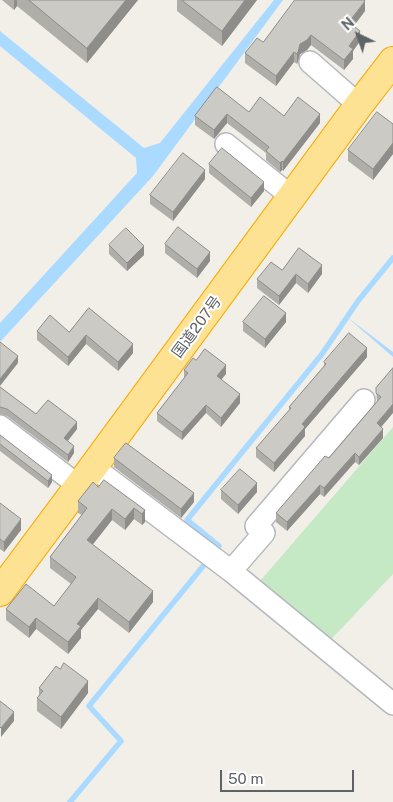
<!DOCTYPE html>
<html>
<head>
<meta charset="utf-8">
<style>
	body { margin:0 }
	#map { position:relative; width:393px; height:802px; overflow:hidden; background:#f1efe8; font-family:"Public Sans",sans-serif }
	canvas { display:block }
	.north { position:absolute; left:333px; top:10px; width:50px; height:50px; -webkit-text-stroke:4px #fff; paint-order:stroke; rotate:318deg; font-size:14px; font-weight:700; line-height:20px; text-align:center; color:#5f6368 }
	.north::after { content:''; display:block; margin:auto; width:18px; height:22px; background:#5f6368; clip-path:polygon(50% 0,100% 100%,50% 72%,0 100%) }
	.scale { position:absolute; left:220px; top:770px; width:134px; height:22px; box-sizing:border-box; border:2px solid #5f6368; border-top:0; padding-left:6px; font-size:15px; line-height:18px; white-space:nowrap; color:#5f6368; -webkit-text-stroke:4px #fff; paint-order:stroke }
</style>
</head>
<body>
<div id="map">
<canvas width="393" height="802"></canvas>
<div class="north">N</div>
<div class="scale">50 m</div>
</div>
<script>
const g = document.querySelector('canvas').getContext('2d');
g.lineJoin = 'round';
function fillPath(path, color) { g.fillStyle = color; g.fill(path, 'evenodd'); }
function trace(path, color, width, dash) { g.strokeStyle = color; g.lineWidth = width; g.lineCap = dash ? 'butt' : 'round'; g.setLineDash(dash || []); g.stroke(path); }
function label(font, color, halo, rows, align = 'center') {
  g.font = font + ' "Public Sans","Noto Sans JP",sans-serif'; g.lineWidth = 4; g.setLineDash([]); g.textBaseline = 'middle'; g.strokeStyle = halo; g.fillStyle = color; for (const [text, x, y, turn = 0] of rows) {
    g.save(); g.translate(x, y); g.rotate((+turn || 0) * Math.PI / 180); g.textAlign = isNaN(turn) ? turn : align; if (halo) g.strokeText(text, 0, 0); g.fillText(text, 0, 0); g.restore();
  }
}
fillPath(new Path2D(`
	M393 427V574L320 651 248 595Z`), '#c5e8c5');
fillPath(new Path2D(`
	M274 0H283L153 176 0 342V323L137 173 136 158 0 46V31L144 148 160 143Z
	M347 317 393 352V357Z`), '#aadaff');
trace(new Path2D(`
	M219 546 187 520 322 354 358 301 393 258
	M70 802 121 741 89 706 204 565`), '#aadaff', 5.5);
const minor = new Path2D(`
	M310 62 359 105
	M226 144 292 197
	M0 426 79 486
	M93 467 231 571 393 704
	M231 571 264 533 256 526 364 400`);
const highway = new Path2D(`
	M0 592 93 467 359 105 393 61`);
trace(minor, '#b5b8bc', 24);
trace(highway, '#f9ab00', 30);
trace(minor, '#fff', 21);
trace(highway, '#fde293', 28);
fillPath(new Path2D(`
	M2 0H138L87 63 17 6 14 10Z
	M177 0H257L222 46 177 11Z
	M365 11 354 26 360 41 353 51V59L344 70 311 45 307 50 300 54 298 62 297 64 294 62 276 86 245 63V53L263 42Z
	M249 112 284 116 320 123 283 171 282 170 280 172 266 160V153L227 123 214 139 195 125V116Z
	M393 124V154L373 180 348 161V150Z
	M209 164 264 191 251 207 209 173Z
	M205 179 173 221 150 204V195Z
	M165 244 210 261 197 278 165 253Z
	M109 245 144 255 127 271 109 254Z
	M282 270 322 274 308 293 296 283 279 305 257 288V279Z
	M89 308 133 353 118 371 86 344 68 366 37 340V331L69 332Z
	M243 322H286L265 348 243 331Z
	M367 357 305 429V436L274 472 256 457V448L289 411V407L324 366V362Z
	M196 360 226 374 221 379 240 403 221 427 206 413 182 440 157 421V413L184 378V370Z
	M393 368 381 427 383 438 359 465 355 462 324 497 320 494 287 531 276 522V513L329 458 377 402 376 388Z
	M0 387 36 414 77 429 68 441 74 453 68 462 7 416 0 414Z
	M0 435 52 482 48 488 0 451Z
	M114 458 194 502 181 518 114 467Z
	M98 487 145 510V522L142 525 134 519 125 530 112 520 92 545 153 602 129 633 98 609 81 630V638L68 654 36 629 29 638 6 620V609L54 606 71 584 50 568V557L82 515 78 513V501Z
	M221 490 257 492 238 514 221 499Z
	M0 503 21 530 4 552 0 549Z
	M60 669 88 693 61 729 37 711V698L39 696V688Z`), '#afaea9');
fillPath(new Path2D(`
	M14 0H17V6L14 10Z
	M126 0H138L87 63V48Z
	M245 0H257L222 46V31Z
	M365 1V11L349 32V22Z
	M360 31V41L353 51V59L344 70V60L349 46Z
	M311 35V45L307 50 300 54 297 64V54L300 44Z
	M294 52V62L276 86V76Z
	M227 114V123L214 139V130Z
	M320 114V123L283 171V162Z
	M393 143V154L373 180V169Z
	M282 161V170L280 172V163Z
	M205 170V179L173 221V212Z
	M264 182V191L251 207V198Z
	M144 246V255L127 271V263Z
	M210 252V261L197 278V269Z
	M322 265V274L308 293V284Z
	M296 274V283L279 305V296Z
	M286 313V322L265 348V339Z
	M86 335V344L68 366V357Z
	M133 344V353L118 371V362Z
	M367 348V357L305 429V436L274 472V463L302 424Z
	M18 356V363L0 386V379Z
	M226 365V374L217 385V376Z
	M240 394V403L221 427V418Z
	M393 404V413L377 432V423Z
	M206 405V413L182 440V432Z
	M77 422V429L64 445V438Z
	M383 429V438L359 465V457Z
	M74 446V453L68 462V455Z
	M355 453V462L324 497V488Z
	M52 475V482L48 488V481Z
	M257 483V492L238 514V505Z
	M320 485V494L287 531V522Z
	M194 493V502L181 518V509Z
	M134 508V519L125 530V519Z
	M112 509V520L87 552V540Z
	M145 510V522L142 525V514Z
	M21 519V530L4 552V542Z
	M153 591V602L129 633V622Z
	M98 598V609L81 630V638L68 654V642L77 624Z
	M36 618V629L29 638V627Z
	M88 681V693L61 729V717Z
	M14 712V721L1 737V728Z`), '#8f8d8a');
const building = new Path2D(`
	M29 0H126L87 48Z
	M182 0H245L222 31Z
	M295 0H364L365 1 349 22 360 31 349 46 353 49 344 60 311 35 307 40 300 44 298 52 297 54 294 52 276 76 245 53 257 38 263 42Z
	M217 87 249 112 260 97 284 116 298 97 320 114 283 162 282 161 280 163 266 151 269 147 227 114 214 130 195 116Z
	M377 112 393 124V143L373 169 348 150Z
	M222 148 264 182 251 198 209 164Z
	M183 153 205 170 173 212 150 195Z
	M178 227 210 252 197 269 165 244Z
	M126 228 144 246 127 263 109 245Z
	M299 248 322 265 308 284 296 274 279 296 257 279 271 262 282 270Z
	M264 296 286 313 265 339 243 322Z
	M89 308 133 344 118 362 86 335 68 357 37 331 50 315 69 332Z
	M349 333 367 348 302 424 305 427 274 463 256 448 291 408 289 407 326 364 324 362Z
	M0 342 18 356 0 379Z
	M205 349 226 365 217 376 240 394 221 418 206 405 182 432 157 413 188 373 184 370 193 358 196 360Z
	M393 368V404L377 423 383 429 359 457 355 453 324 488 320 485 287 522 276 513 325 456 329 458 381 397 376 393V388Z
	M0 387 36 414 48 400 77 422 64 438 74 446 68 455 7 409 0 407Z
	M0 435 52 475 48 481 0 444Z
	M126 443 194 493 181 509 114 458Z
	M240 469 257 483 238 505 221 490Z
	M104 480 145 510 142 514 134 508 125 519 112 509 87 540 153 591 129 622 98 598 77 624 81 626 68 642 36 618 29 627 6 609 26 584 54 606 74 580 76 577 50 557 87 508 78 501 93 482 98 487Z
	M0 503 21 519 4 542 0 539Z
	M64 663 88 681 61 717 37 698 43 691 39 688 56 666 60 669Z
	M0 701 14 712 1 728 0 727Z`);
fillPath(building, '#cccac5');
trace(building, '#8f8d8a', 1);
label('15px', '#5f6368', '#fff', [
	["国道207号",197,327,-54]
]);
</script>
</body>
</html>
